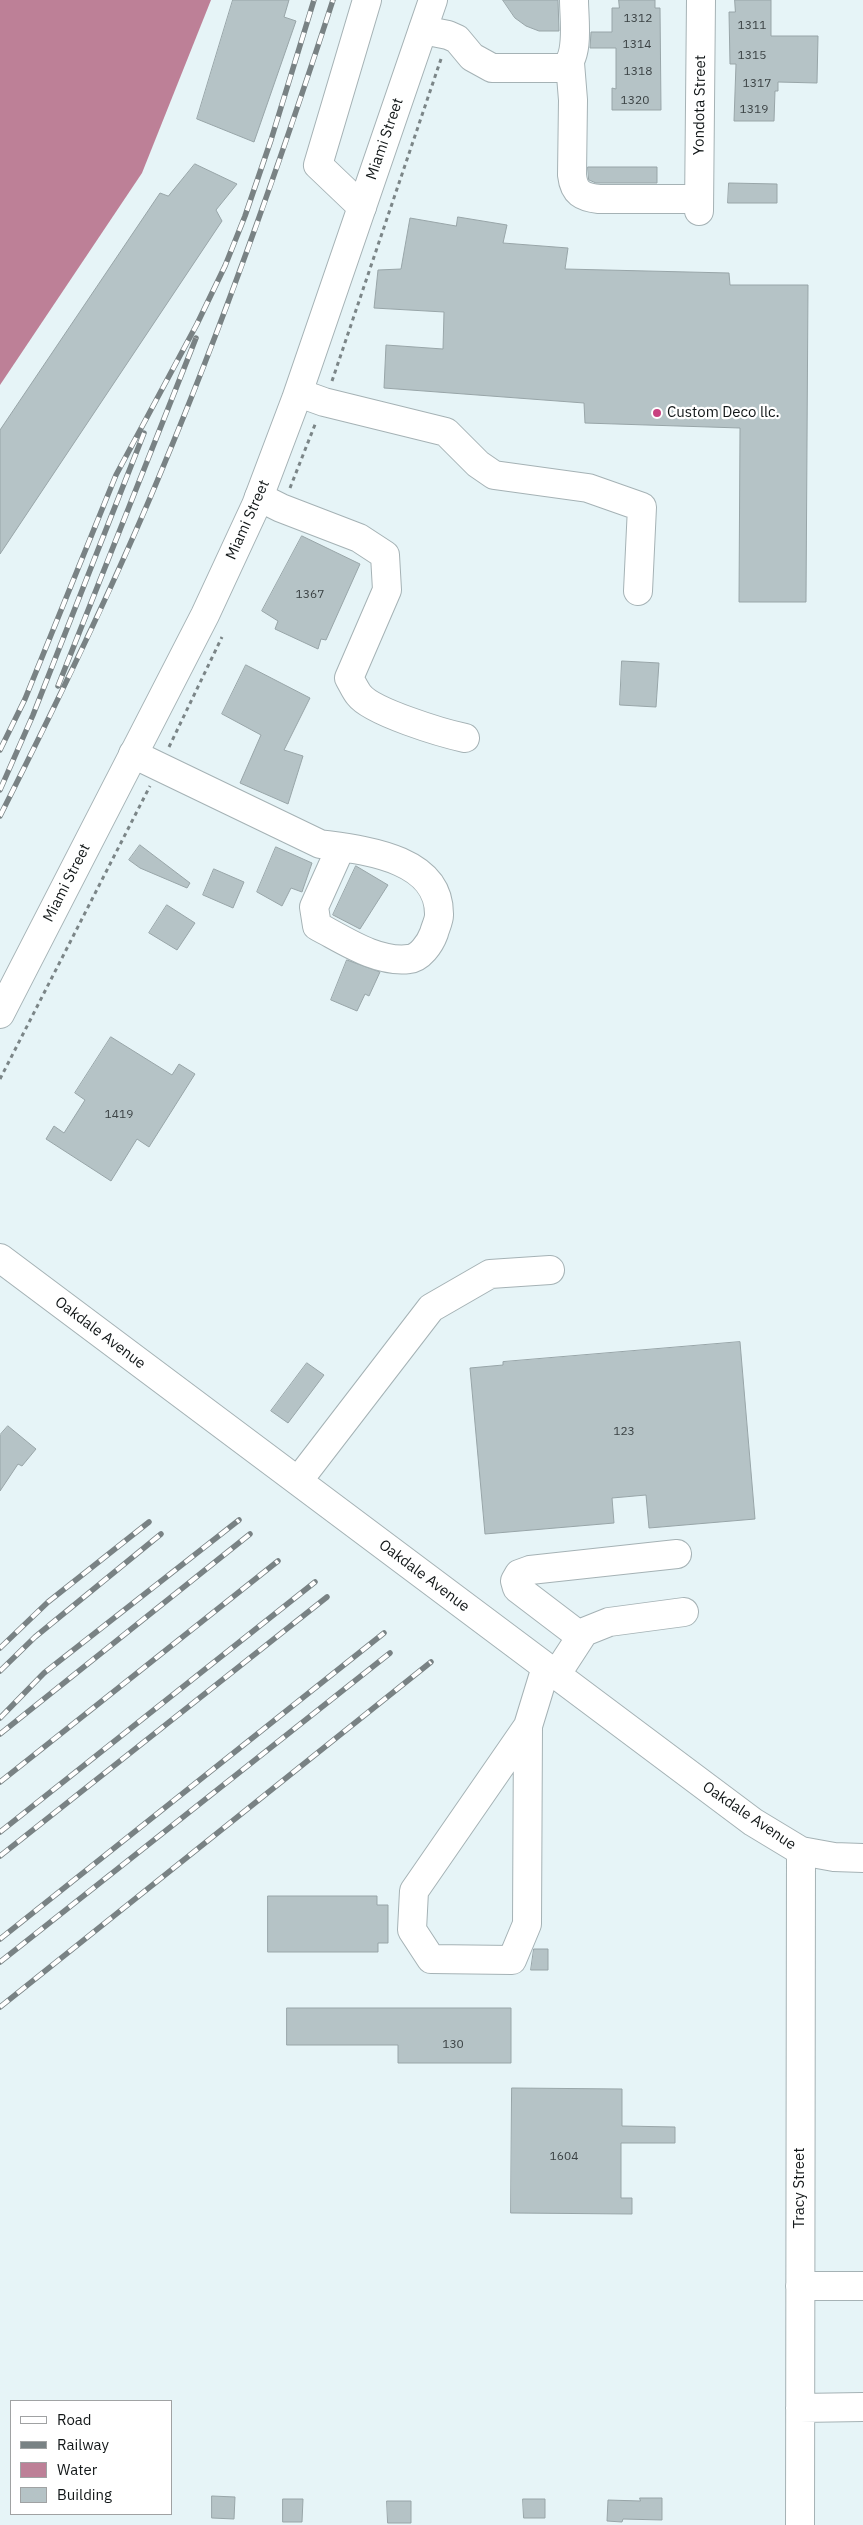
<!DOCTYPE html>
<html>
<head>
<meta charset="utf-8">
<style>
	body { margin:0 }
	#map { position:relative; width:863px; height:2525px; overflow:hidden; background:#e6f4f7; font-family:"IBM Plex Sans",sans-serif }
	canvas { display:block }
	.legend { position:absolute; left:10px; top:2400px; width:162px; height:115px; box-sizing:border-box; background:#fff; border:1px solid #a0a2a3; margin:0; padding:6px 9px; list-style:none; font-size:15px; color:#121718 }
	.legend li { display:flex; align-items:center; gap:10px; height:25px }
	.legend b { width:25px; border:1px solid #a0a2a3 }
</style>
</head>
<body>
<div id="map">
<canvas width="863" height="2525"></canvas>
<ul class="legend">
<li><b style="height:6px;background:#fff"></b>Road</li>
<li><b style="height:6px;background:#798284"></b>Railway</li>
<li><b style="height:14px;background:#bd8097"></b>Water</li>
<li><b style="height:14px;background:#b5c3c6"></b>Building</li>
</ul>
</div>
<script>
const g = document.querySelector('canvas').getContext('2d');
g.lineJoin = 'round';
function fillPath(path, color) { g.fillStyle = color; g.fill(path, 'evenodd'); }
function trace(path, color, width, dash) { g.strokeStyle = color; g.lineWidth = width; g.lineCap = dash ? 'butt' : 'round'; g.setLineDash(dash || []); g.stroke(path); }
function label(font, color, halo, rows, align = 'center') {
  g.font = font + ' "IBM Plex Sans",sans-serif'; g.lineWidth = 4.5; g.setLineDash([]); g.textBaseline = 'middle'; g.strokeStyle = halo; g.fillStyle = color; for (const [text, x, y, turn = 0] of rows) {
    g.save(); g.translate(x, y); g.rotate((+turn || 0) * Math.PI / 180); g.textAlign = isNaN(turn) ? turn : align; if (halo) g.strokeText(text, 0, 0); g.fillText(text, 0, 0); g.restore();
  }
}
fillPath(new Path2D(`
	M0 0H211L142 173 0 385Z`), '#bd8097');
const building = new Path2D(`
	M233 0H289L284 17 296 21 254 142 197 119Z
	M503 0H558L559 31H539L526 26 515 18Z
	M619 0H655V8H660L661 110H612V88L616 89V48H590L591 32H612V8H619Z
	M735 0H771V36H818L817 83 778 82V91H775L774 121H734L736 64H730L729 12H735Z
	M195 164 237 184 216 210 222 221 0 554V430L160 193 168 196Z
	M588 167H657V183H596L589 180Z
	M729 183 777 184V203H728Z
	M458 217 507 225 503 243 568 248 565 269 729 273 730 285H808L806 602H739L740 428 585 423 584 403 384 388 386 345 443 349 444 312 374 308 378 270 401 269 410 218 456 226Z
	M302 536 360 564 326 640 321 639 318 649 275 629 278 621 262 611Z
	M622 661 659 663 656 707 620 705Z
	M246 665 310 698 284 750 303 756 288 804 240 783 261 735 222 714Z
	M140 845 190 883 187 888 140 868 129 860Z
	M276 847 312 863 302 892 291 888 282 906 257 892Z
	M356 866 388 885 360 929 333 915Z
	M214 869 244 882 233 908 203 895Z
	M167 905 195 923 177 950 149 933Z
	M347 960 380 972 369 996 365 994 357 1011 331 1000Z
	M111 1037 172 1075 179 1064 195 1074 149 1147 137 1139 111 1181 46 1139 54 1126 64 1133 85 1100 75 1093Z
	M740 1342 755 1519 649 1528 646 1495 612 1498 614 1523 485 1534 470 1368 503 1365V1362Z
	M307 1363 324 1375 288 1423 271 1411Z
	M8 1426 36 1449 22 1466 18 1464 0 1491V1435Z
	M268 1896H377V1905H388V1943H378V1952H268Z
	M534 1949H548V1970H531Z
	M287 2008H511V2063H398V2045H287Z
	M512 2088 622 2089V2126L675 2127V2143H621V2198H632V2214L511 2213Z
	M212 2496 235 2497 234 2519 212 2518Z
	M640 2498H662V2520L623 2519 622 2522 607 2521 608 2500 640 2501Z
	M283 2499H303L302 2522H283Z
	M523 2499H545V2518H524Z
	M387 2501H411V2523H388Z`);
fillPath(building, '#b5c3c6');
trace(building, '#98a5a8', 1);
const minor = new Path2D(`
	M423 30 448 35 457 39 472 57 492 68H564C580 56 574 19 574 0
	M570 63 573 100 572 175C574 193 582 197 599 199H699
	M362 207 318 165 367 0
	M699 211 701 0
	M299 393 324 402 446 432 478 464 494 475 588 488 642 507 638 591
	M259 497 281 508 359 538 385 555 387 590 349 678C352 683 355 690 359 695 372 712 442 733 465 738
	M133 754 320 844C362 850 440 857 439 915 439 921 435 928 434 933 430 944 420 958 409 959 377 963 344 940 317 926L314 907 341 847
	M0 1258 753 1822 801 1851 834 1857 863 1858
	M298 1481 431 1308 490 1274 550 1270
	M580 1636 517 1588 515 1581 519 1574 530 1570 677 1554
	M556 1675 584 1632 609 1622 684 1612
	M528 1726 414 1891 412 1930 431 1959 512 1960 527 1924 528 1726 546 1667
	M800 2286H863
	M800 2408 863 2407
	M800 2525 801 1851`);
const major = new Path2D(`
	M0 1014 205 615 256 505 296 399 433 0`);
trace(minor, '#a5b2b5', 30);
trace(major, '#a5b2b5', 30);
trace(new Path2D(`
	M332 381 442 56
	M290 488 316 422
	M169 747 222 637
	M0 1079 150 786`), '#7b8587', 3, [4, 4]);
trace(minor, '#fff', 28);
trace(major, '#fff', 28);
const rail = new Path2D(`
	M58 686 196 338
	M0 750 25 699 116 475 197 324 225 266 245 216 271 140 314 0
	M0 790 33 715 144 433
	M0 816C58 701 114 586 163 467 227 314 282 157 333 0
	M0 1648 48 1602 149 1522
	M0 1671 35 1637 161 1534
	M0 1718 44 1673 239 1520
	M0 1734 250 1534
	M0 1782 278 1561
	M0 1832 315 1582
	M0 1856 327 1597
	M0 1939 384 1633
	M0 1962 390 1653
	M0 2007 431 1662`);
trace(rail, '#798284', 5.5);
trace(rail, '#fff', 4, [11]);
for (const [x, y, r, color] of [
	[657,413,5,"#c94180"]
]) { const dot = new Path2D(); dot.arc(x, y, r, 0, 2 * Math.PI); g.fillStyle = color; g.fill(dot); trace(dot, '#fff', 2); }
label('12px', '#3b4244', null, [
	["1312",638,19],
	["1311",752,26],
	["1314",637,45],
	["1315",752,56],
	["1318",638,72],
	["1317",757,84],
	["1320",635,101],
	["1319",754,110],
	["1367",310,595],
	["1419",119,1115],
	["123",624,1432],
	["130",453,2045],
	["1604",564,2157]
]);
label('15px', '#121718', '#fff', [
	["Yondota Street",700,105,-89],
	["Miami Street",385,139,-71],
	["Miami Street",248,520,-66],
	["Miami Street",67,883,-63],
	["Oakdale Avenue",100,1333,37],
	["Oakdale Avenue",424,1576,37],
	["Oakdale Avenue",749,1816,34],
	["Tracy Street",800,2188,-90]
]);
label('15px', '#121718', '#fff', [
	["Custom Deco llc.",667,413]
], 'left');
</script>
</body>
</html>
